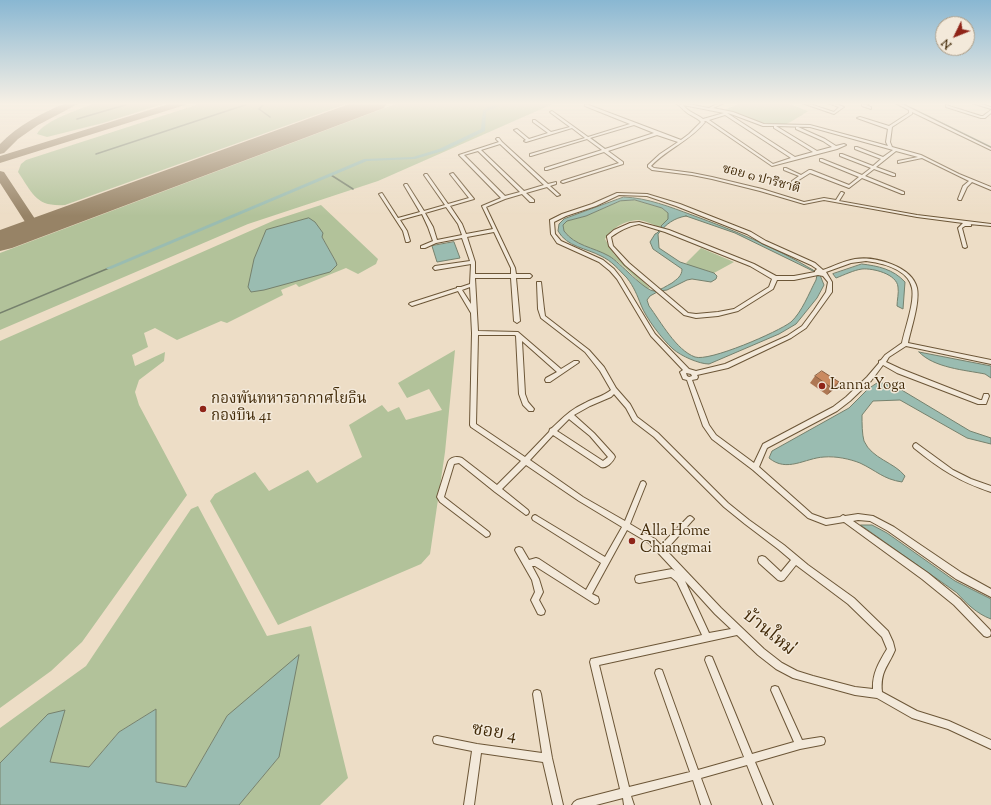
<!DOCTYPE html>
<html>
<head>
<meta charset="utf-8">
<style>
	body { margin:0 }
	#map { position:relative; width:991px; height:805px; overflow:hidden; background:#edddc6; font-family:"Sorts Mill Goudy",serif }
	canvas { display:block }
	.north { position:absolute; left:935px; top:16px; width:40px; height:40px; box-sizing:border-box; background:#f3e9da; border:1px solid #ac9c86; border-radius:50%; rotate:227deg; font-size:11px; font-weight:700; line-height:16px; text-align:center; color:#412907 }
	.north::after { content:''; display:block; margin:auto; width:14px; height:18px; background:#8f2418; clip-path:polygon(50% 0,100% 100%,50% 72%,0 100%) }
</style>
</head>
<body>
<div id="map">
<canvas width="991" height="805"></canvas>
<div class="north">N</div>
</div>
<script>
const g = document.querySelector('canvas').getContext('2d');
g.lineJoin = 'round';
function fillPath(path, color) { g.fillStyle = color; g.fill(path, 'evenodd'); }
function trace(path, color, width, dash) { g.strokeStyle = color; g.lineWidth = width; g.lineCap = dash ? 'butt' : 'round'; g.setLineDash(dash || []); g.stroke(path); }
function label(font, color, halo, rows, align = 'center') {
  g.font = font + ' "Sorts Mill Goudy","Noto Serif Thai",serif'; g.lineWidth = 3; g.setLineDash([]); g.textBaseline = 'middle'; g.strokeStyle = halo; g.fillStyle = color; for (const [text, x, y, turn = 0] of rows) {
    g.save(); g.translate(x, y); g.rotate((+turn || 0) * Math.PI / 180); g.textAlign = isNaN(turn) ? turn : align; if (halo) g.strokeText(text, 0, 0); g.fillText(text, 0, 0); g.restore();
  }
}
fillPath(new Path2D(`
	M96 103H166L103 123 47 137 37 134C43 121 82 108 96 103Z
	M202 103H349L65 205C36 207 33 194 18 172L21 164 26 160Z
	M398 103H555L378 181 248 224 0 330V253Z
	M741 103H787L808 111C804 114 788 124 784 125 768 128 741 114 724 110Z
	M635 200 662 208 668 213V219L662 226V228C655 226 645 220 637 220 625 221 611 228 605 239L614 254 650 288 646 289C635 277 623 264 609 256 593 247 575 246 564 231L563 225 567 221 586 216 620 201Z
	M321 205 378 259 376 264 358 274 346 268 299 287 296 284 281 290 283 295 227 323 221 321 177 340 155 328 144 333 148 347 132 355 135 366 165 352 164 361 139 380 135 392 139 405 187 495 82 642 51 671 0 708V341L275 220ZM322 237 336 262 252 292Z
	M701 248 734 262 714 273 689 266 686 263Z
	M455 350 445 452 430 554 421 564 278 625 210 501 215 494 255 472 269 491 308 470 317 483 362 457 349 425 382 405 388 412 399 407 406 420 442 410 429 389 407 398 398 383Z
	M198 506 267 636 311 626 348 778 320 805H239L279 757 227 716 186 787 156 782V709L119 732 89 767 50 762 64 710 0 763V728L86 666 191 509Z`), '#b2c29a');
const water = new Path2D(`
	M624 197C648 198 670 207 692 215 733 230 775 247 813 270L820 275 824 285 817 298 796 324 779 334 709 364C699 364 681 356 673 349 662 339 646 318 641 305 637 295 634 287 627 278 619 270 612 261 601 256 586 248 567 247 558 231L559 224 564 219ZM635 200 662 208 668 213V219L661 226 662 228 657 233 655 234 650 242 653 249 682 269C682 276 677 279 672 283 666 286 661 290 655 291 645 292 620 262 609 256 593 247 575 246 564 231L563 225 567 221 586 216 620 201ZM686 216 735 233 813 271 817 275 816 280C809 293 802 312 791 322 778 332 709 362 695 357 676 350 661 322 649 306L647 300 650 296 659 291 667 290 687 280 692 279 711 282 716 279 717 276 714 273 680 262 659 248 658 234C666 224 674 218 686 216Z
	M309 218 315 222 323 233 322 237 336 262 337 265 330 272 264 290 251 292 248 287 254 259 266 230Z
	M454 242 460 258 437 262 432 246Z
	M862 264C878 266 893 269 905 282L903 309 897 306C897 300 899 293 898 287 897 274 873 268 862 269 854 270 844 275 836 278L833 274Z
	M919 352 991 366V378L985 374C965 370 934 368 919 352Z
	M879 382 900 389 970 431 991 438V444L967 438 900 400 873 401 862 415C862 423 862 434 864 441 872 459 894 462 905 476L902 482C883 479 877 471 860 463 850 459 836 456 824 457 805 458 787 473 769 458L772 451 849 408 868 389Z
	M861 525H872L887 533 955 581 991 599V619C977 614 966 603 957 593Z
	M299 655 279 757 239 805H0V763L48 714 65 710 50 762 89 767 119 732 156 709V782L186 787 227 716Z`);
fillPath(water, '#9abcb1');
trace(water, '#76816d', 1);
trace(new Path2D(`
	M265 103 259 109 270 117
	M901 103 991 147
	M77 119 132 103
	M591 138 604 148
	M96 154 251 103
	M331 175 353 189
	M0 313 109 268`), '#76816d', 1.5);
fillPath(new Path2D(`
	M499 103H505L486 112 485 131 443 151 415 159 367 161 111 269H107L106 268 364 159 413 157 439 149 481 129 483 110Z`), '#9abcb1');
fillPath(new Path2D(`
	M66 103H80L38 125 18 139 4 153 0 154V144C17 126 43 112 66 103Z
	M172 103H187L185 105 0 163V156Z
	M0 171 4 172 41 228 39 231H31L29 228 0 183Z`), '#978366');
fillPath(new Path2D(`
	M352 103H387L384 108 12 248 0 251V230Z`), '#978366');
const minor = new Path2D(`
	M675 103H683L709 108 719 103H724L713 108 733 112 764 124 810 125 888 146 886 142 888 129 857 118 860 117 889 126 909 113V110L895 103H900L991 148V150L912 112V114L892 127 890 142 892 147 921 155 959 174 991 187V190L972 182 967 187 961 200H959L958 199 963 186 969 181 922 158 898 163V161L918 157 896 151 876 167 895 174V176H893L874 169 865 176 904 192V194H902L862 178 849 188 810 173 794 183H792V181L799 176 784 170V168H786L801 175 809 170H811L849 185 859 177 820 161V159H822L862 175 871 168 840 156V154H842L873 166 881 159 855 149V147H857L883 157 893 150 810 127 776 126 817 151 832 147 823 141 796 129V127H798L825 139 836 146 844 144 846 145 837 149 772 166 706 121H704L705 122C690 141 668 148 651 166L654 168 692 173 712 177 762 189 804 202 824 198 836 200 841 192H842L844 193 839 201 917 215 991 224V226L969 224H971V226H965L962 228 967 247 965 248 963 247 958 228 963 223 917 217 824 200 804 204 760 191 712 179 692 175 652 170 648 167V165L660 154 678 142 657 135 608 151 623 162V164L563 183 561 182 562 181 619 163 604 152 547 170H545V168L602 150 587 139 531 156H530V154L585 138 572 128 526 142 524 141 526 140 514 130 517 129 529 139 548 133 533 122V120H535L551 132 570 127 551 113 550 112 552 111 588 137 630 124 585 106V104H586L681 140 689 134 701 122C697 117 690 116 685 111 681 108 680 105 675 103ZM683 105 724 113 703 119C697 114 688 112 683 105ZM727 113 731 114 763 126H774V128L813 152 795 157ZM725 115 791 158 773 164 709 120ZM634 125 654 133 605 149 590 138Z
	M802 103H807L834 112 839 107 827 103H833L844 107 834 114Z
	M865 103H870L866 105 871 107V109L862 106V104Z
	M972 103H978L991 107V109Z
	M946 105 981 116H983L991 110V113L985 118H981L946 107Z
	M497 138H499L502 142 548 184 556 182V184L550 186 560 195 557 196 547 187 526 193 534 200V202H530L522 194 505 199 486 207 515 268 516 274H530L532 276 530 278H516L520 321 517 323 514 321 511 278H475L478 331 518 332 561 369 574 361H578L579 362 578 363 550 382H546L545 380 546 378 557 372 522 341 525 394 528 402 534 409 533 411H529L523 405 519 394 516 336 515 335H478L476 424 525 457 549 432 550 429 552 428C564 417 570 410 585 403 594 398 604 396 611 390L600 371 585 352 541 318 538 309 537 283V282H541L544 309 545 316 589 350 604 367 616 388 630 404 637 417 658 433 728 503 749 520 784 545 808 565 854 598 888 631 893 642 895 650C888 667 880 671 882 692L917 711 949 721 991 740V749L948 729 912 718 877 698 855 695 793 678 776 669 758 655 737 635 599 665 629 787 690 772 655 673 656 670 659 669 662 670 698 770 744 757 705 660 706 657 709 656 712 657 752 754 794 742 771 690 772 687 775 686 778 687 802 740 821 737 824 738 825 741 824 744 821 745 800 749 755 762 773 805H763L747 765 701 778 711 805H701L693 780 631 796 634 805H624L623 798 596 805H572L574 802 577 800 620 789 590 662 591 659 702 635 677 582 671 577 639 583 636 582 635 579 636 576 639 575 672 569 675 571 649 543 627 530 592 594 598 597 599 600 598 603 595 604 535 566H532L539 579 543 592 539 600 545 611 544 614 541 615 538 614 531 600 535 592 532 580 516 552 515 550 516 548 519 547 522 548 529 560 536 558 539 559 586 590 601 563 533 520 532 518 533 516 535 515 537 516 605 557 622 527 579 501 526 465 502 489 528 510 529 512 528 514 526 515 495 492 459 463 454 464 444 497 489 532 490 534 489 536 486 537 440 502 437 497 448 462C450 457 457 456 462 458L497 485 521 461 471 427 470 425 472 333 471 313 458 291 412 306 409 304 410 303 457 288V287H461L470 284 471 264 435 270 433 268 435 266 470 261 462 238 436 243 425 248H421V246L433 241 428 227 422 214 400 220 407 231 410 241 408 242H406L403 231 379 194 382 193 398 218 420 212 404 185 405 184H407L424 211 445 205 424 175 425 174H427L448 204 469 198 450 174 453 173 474 199 450 206 462 224 466 234 493 229 482 206 501 198 459 155 499 142 496 139ZM500 144 544 185 524 191 481 150ZM478 151 520 192 505 196 464 155ZM446 207 458 224 462 235 437 240 433 227 425 213ZM494 232 511 268V274H475V262L467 237ZM470 287 471 304 462 290ZM614 394 626 408 633 421 654 437 724 507 745 524 778 549 791 560 781 572 765 557 762 556 759 557 758 560 759 563 778 580 781 581 784 580 796 565 848 604 882 637 887 649C879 662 872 674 873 689L855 687 813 676 797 671 782 663 764 649 721 608 666 550 692 521 694 519 692 517 690 516 688 517 661 545 655 539 630 524 646 484 645 482 643 481 641 482 625 521 583 497 530 460 553 435 601 467C606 469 613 462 615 457L614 455 594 433 574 415 590 406 611 397ZM569 419 590 436 608 457 603 461 557 431ZM685 581 715 614 731 629 709 633Z
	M617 193 647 194 680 204 751 232 766 241 815 263 823 270C834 266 844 261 855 259 875 256 912 266 917 288 920 303 911 328 908 343L991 360V364L906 346 889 357 886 362 901 369 980 400H982L984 394H988L989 396 986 404H978L897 373 883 365 871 381 850 401 837 411 767 448 759 467 812 514 826 519 840 517 843 515 845 516 858 514 873 516 894 527 962 573 991 589V597L956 579 888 531 870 521 858 520 853 521 928 573 960 599 990 630 991 633 990 636 987 637 984 636 954 605 922 579 844 522 826 525 808 518 753 470 712 439 703 426 687 380 683 379 680 372 683 370 651 336 617 279 610 271 599 262 557 243 551 234 550 220 562 214 592 204ZM619 195 647 196 676 206 747 234 762 243 811 265 817 269 815 271V272L794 276H776L754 264 669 230 639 222 630 223 614 230 607 236V237L609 246 625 265 684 315 696 318 718 316 738 311 773 289 777 280H794L818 275 823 276 828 282 826 292 814 310 802 326 787 336 725 364 696 371 689 369 655 334 621 278 614 269 603 260 561 241 555 234 554 222 566 216 596 206ZM639 224 665 232 750 266 772 279 769 287 734 309 718 312 696 314 688 313 629 263 613 246 611 237C619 231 629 226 639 224ZM866 261C882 263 908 269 912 288 915 302 905 328 902 343L885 355 881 360 879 361V363L867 377 846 397 833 407 763 444 754 463 716 435 709 425 692 380 697 379 698 377 697 375 728 368 791 338 806 328 832 292V282L826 272 851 263ZM686 373 691 374 692 376 689 377 687 376Z
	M916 443 953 470 971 479 991 486V492C958 481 940 469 914 448L913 446 914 444Z
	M537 690 540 691 541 694 552 758 563 805H553L543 762 481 753 474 805H464L472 751 437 744 434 743 433 740 434 737 437 736 477 744 542 753 533 694 534 691Z`);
trace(minor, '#6c5637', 2);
fillPath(minor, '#f3e9da');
fillPath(new Path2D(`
	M815 376 839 382 834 389 827 395 810 383Z`), '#ae7753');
fillPath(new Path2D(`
	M839 382 834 389 827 395 832 388Z`), '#8d6143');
const building = new Path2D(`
	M822 371 839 382 832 388 815 376Z`);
fillPath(building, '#ca8a60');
trace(building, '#8d6143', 1);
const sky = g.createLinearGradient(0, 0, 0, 216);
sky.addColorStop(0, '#89b7d2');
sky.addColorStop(0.48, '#f7f0e5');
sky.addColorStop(1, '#f7f0e500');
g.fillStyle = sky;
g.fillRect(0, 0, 991, 216);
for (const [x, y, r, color] of [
	[822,386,4,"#8f2418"],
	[203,409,4,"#8f2418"],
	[632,541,4,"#8f2418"]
]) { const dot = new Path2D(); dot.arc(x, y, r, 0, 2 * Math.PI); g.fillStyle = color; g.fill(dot); trace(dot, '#f3e9da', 1.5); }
label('13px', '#412907', '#f3e9da', [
	["ซอย ๑ ปาริชาติ",761,180,15]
]);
label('15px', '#412907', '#f3e9da', [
	["Lanna Yoga",830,386],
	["กองพันทหารอากาศโยธิน",211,400],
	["กองบิน 41",211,417],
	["Alla Home",640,532],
	["Chiangmai",640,549]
], 'left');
label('18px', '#412907', '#f3e9da', [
	["บ้านใหม่",768,634,39],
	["ซอย 4",494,734,9]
]);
</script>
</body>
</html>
